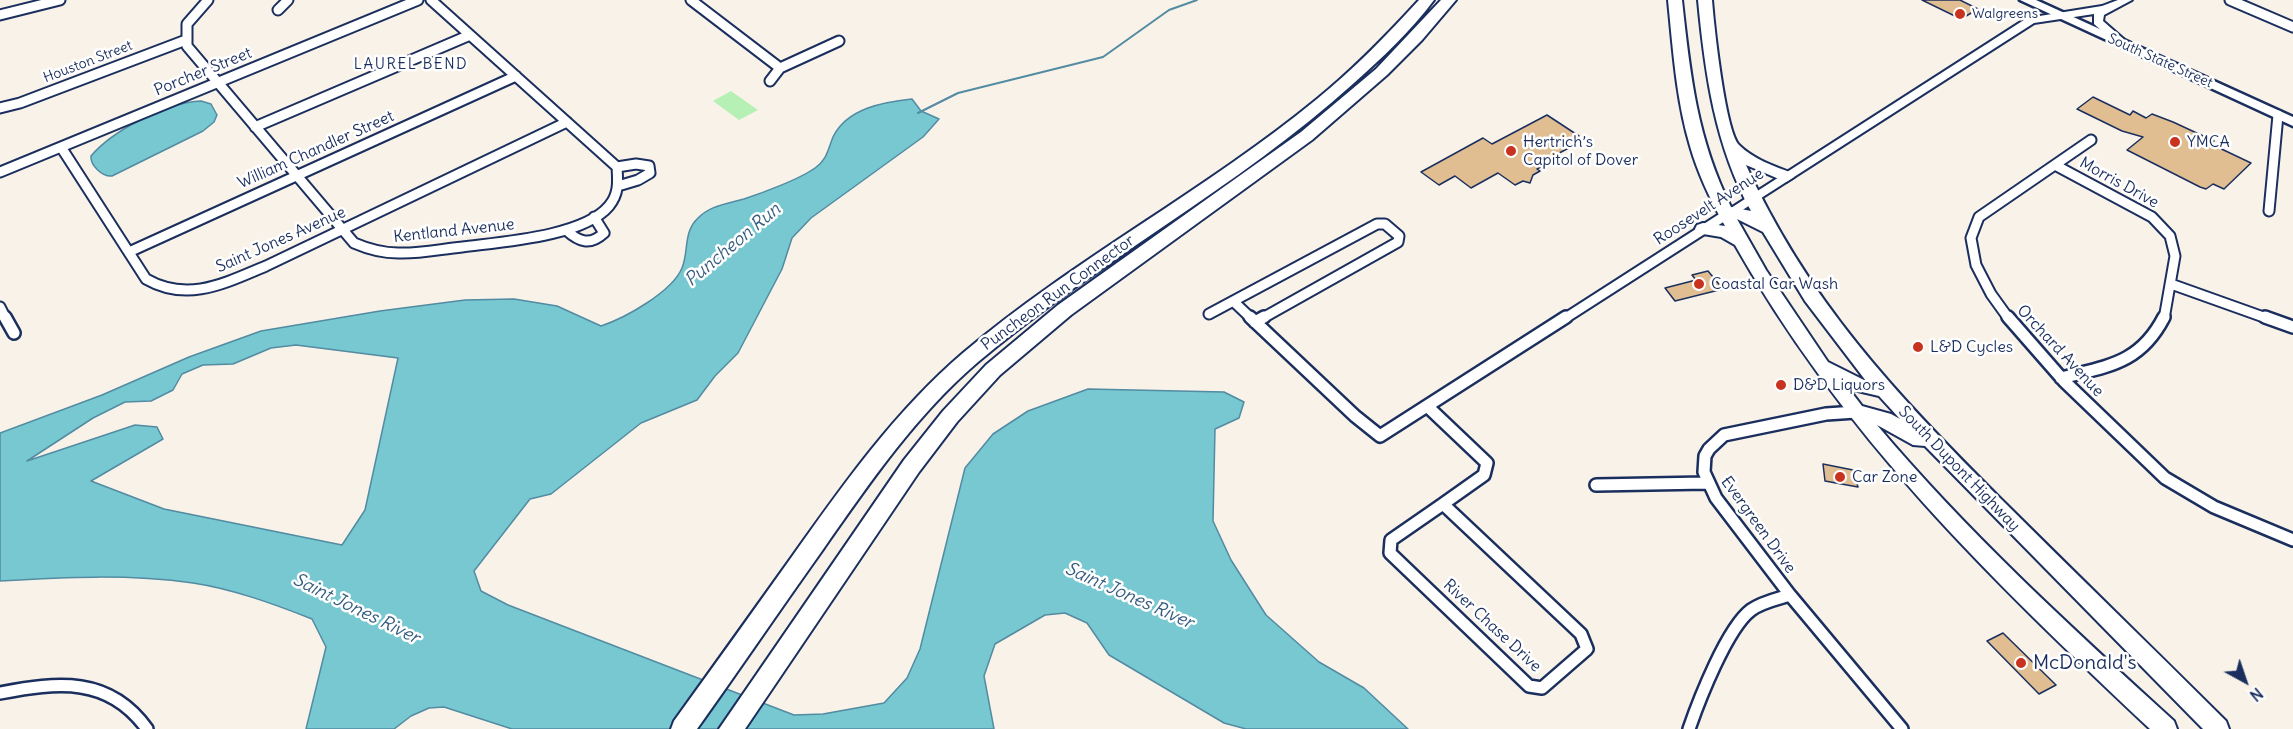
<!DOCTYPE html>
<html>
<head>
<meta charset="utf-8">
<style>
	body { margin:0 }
	#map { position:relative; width:2293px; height:729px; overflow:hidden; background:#f9f2e9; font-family:Delius,sans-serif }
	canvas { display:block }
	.north { position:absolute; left:2215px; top:651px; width:60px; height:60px; -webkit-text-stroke:4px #fff; paint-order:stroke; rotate:140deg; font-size:16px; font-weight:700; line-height:24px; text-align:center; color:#1b2f5e }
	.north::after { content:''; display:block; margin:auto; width:21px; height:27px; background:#1b2f5e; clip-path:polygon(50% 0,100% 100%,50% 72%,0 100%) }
</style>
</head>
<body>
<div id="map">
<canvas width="2293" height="729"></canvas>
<div class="north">N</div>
</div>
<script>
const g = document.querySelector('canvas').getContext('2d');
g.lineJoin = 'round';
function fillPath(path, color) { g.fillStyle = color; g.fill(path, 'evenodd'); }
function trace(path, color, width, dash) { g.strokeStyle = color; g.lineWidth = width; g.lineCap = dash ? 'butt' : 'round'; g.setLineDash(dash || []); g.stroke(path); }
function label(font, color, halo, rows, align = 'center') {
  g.font = font + ' Delius,sans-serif'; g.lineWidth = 5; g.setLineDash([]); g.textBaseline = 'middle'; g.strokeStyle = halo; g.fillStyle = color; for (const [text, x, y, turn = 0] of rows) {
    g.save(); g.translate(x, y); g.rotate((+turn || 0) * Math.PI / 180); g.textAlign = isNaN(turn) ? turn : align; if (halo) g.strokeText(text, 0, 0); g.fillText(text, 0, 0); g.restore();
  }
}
fillPath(new Path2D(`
	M731 91 758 110 739 120 713 101Z`), '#b6f0b4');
const water = new Path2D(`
	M912 99 921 111 939 119 923 137 811 218 792 238 782 269 738 353 715 376 697 400 641 423 551 494 530 499 474 571 481 591 508 605 794 715 823 714 884 703 907 678 920 649 965 468 993 434 1028 411 1088 389 1224 392 1244 402 1239 418 1215 429 1213 521 1231 560 1266 615 1319 662 1364 688 1408 729H1246L1224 723 1109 655 1087 623 1065 613 1045 615 995 644 984 676 994 729H512L444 707 429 708 411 716 394 729H306L326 647 312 619C274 604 233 589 193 583 128 574 65 577 0 581V433L102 395 189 357 261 331 380 311 465 300 514 299 557 306 601 326C625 318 672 292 682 268 689 251 683 232 698 218 711 205 727 204 744 199 762 193 800 179 815 168 827 160 828 149 833 137 847 108 884 102 912 99ZM296 345 398 358 365 510 342 545 164 509 91 481 163 439 157 427 135 425 27 461 93 418 125 402 151 401 173 390 182 374 203 365 233 364 271 348Z
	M201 101 211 104 217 115 214 122 203 131 112 176C102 177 90 165 91 156 112 131 167 102 201 101Z`);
fillPath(water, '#77c8d0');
trace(water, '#528ba2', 1.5);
trace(new Path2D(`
	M918 113 958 93 1103 57 1169 10 1197 0`), '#528ba2', 2);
const building = new Path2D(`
	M1922 0H1960L1978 9 1961 19Z
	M2093 97 2130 115 2133 111 2146 118 2152 114 2173 122 2214 141 2211 144 2251 163 2224 189 2213 184 2206 189 2200 187 2127 150 2143 137 2122 131 2077 109Z
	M1547 115 1579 136 1573 140 1578 143 1550 158 1553 160 1537 169 1540 171 1533 175 1530 183 1523 181 1515 185 1498 173 1471 188 1455 176 1439 185 1421 172 1483 138 1492 144Z
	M1708 271 1723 289 1675 301 1665 288 1696 280 1692 275Z
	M1823 464 1853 470 1858 487 1825 481Z
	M2003 633 2056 685 2039 694 1987 641Z`);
fillPath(building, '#e0be92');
trace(building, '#1b2f5e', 1.5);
const minorFar1 = new Path2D(`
	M208 0 187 24V46L354 243C368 249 382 253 398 253 419 254 441 249 462 247 500 242 583 237 609 206 619 194 618 182 617 167L431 0
	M691 0 780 68
	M2230 0 2293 27
	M278 10 288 0
	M0 15 60 0
	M770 81 780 68 839 41
	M0 108 20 103 186 40
	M255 127 470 35
	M61 147 146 279C188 303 225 283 266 266L567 122
	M2055 165 2152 217 2170 236 2175 256 2164 319
	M617 167 636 164 649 166 650 173 638 180 618 186
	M0 172 418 0
	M2269 211 2278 115
	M566 230C579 242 590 246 604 233L594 217
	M129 252 516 76
	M2171 284 2269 319
	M1233 301 1252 319
	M0 307 6 319
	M1209 314 1377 224H1385L1399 236 1398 242 1261 319
	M1564 319 1726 215
	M2009 319 1991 294 1976 265 1971 238 1979 217 2091 140`);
const minor = new Path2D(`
	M5 317 14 333
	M1250 317 1355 416 1380 436 1566 317
	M2008 317 2064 381 2165 478 2214 507 2293 540
	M2265 317 2293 327
	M1255 322 1264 317
	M2061 378C2107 366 2140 364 2164 317
	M1427 406 1487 463 1484 475 1443 504
	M1856 412 1826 414 1724 435 1709 449 1705 456 1704 472 1716 498 1790 595 1902 729
	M1596 485 1706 483
	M1443 504 1581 634 1587 649 1542 688 1529 686 1390 553 1391 540Z
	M0 693C58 682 109 676 147 729
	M1689 729C1699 700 1727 628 1751 610 1762 602 1777 599 1790 595`);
const tertiary = new Path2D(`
	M2118 0H2132L2104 15 2103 21 2127 42V46H2119L2094 24V14L2034 23 1730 218H1722L1720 215 2027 18 2102 6Z`);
const primary = new Path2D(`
	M2020 0H2036L2293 117V126Z`);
const trunk = new Path2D(`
	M1668 0H1682C1690 74 1697 139 1731 207L1751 211C1715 146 1705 74 1698 0H1712C1714 25 1725 130 1739 145 1753 159 1774 166 1792 173L1794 177 1786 182 1746 165C1808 301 1896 394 2000 498 2075 573 2151 646 2226 721L2229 729H2203L1925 446 1913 445 1877 425C1967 532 2071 627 2174 721L2177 729H2150C1991 579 1844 438 1735 245L1721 237 1697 233 1695 229 1697 225 1703 223 1725 226C1711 201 1698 174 1690 146 1676 99 1673 49 1668 0ZM1737 219 1763 232 1805 301 1866 381 1828 362 1766 270ZM1849 389 1879 396 1900 419 1891 414 1862 406Z`);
const motorway = new Path2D(`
	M1419 0H1434C1411 31 1382 58 1354 83 1238 188 1097 261 978 362 917 414 870 482 824 548 781 608 740 669 697 729H671L674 721C713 667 752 613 791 558 842 486 895 411 963 353 1074 259 1205 191 1317 99 1354 69 1387 35 1419 0Z
	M1441 0H1456L1422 40 1387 75 1312 140 1071 315 1000 375 957 422 919 472 745 729H719L904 460 943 411 986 365 1058 305 1301 132 1376 69Z`);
trace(minorFar1, '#1b2f5e', 13);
trace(minor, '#1b2f5e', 16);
trace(tertiary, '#1b2f5e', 4);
trace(primary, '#1b2f5e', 5);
trace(trunk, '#1b2f5e', 4);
trace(motorway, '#1b2f5e', 4);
trace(minorFar1, '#fff', 9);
trace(minor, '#fff', 11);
fillPath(tertiary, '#fff');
fillPath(primary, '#fff');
fillPath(trunk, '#fff');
fillPath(motorway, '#fff');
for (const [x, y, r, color] of [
	[1960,14,6,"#c8321e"],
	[2175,142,6,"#c8321e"],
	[1511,151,6,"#c8321e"],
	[1699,284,6,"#c8321e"],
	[1918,347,6,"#c8321e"],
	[1781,385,6,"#c8321e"],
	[1840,477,6,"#c8321e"],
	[2021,663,6,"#c8321e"]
]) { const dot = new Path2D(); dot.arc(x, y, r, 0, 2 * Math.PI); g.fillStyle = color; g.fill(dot); trace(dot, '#fff', 2); }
label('14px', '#1b2f5e', '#fff', [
	["Walgreens",1972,14]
], 'left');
label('14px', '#1b2f5e', '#fff', [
	["South State Street",2160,61,24],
	["Houston Street",88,62,-21]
]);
g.letterSpacing = '1.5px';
label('15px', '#1b2f5e', '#fff', [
	["LAUREL BEND",411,65]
]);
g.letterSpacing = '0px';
label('16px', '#1b2f5e', '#fff', [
	["Porcher Street",203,72,-22],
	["William Chandler Street",316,150,-24],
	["Morris Drive",2119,183,29],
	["Roosevelt Avenue",1709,207,-33],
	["Kentland Avenue",454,231,-6],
	["Saint Jones Avenue",281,240,-24],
	["Puncheon Run Connector",1058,293,-36],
	["Orchard Avenue",2060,351,47],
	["South Dupont Highway",1959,469,46],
	["Evergreen Drive",1758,525,54],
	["River Chase Drive",1492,626,43]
]);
label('16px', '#1b2f5e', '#fff', [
	["Hertrich’s",1523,142],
	["Capitol of Dover",1523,160],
	["YMCA",2187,142],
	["Coastal Car Wash",1711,284],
	["L&D Cycles",1930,347],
	["D&D Liquors",1793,385],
	["Car Zone",1852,477]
], 'left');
label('italic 18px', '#375d80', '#fff', [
	["Puncheon Run",733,245,-40],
	["Saint Jones River",1129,596,24],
	["Saint Jones River",356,609,26]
]);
label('20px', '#1b2f5e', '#fff', [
	["McDonald's",2033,663]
], 'left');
</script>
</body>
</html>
